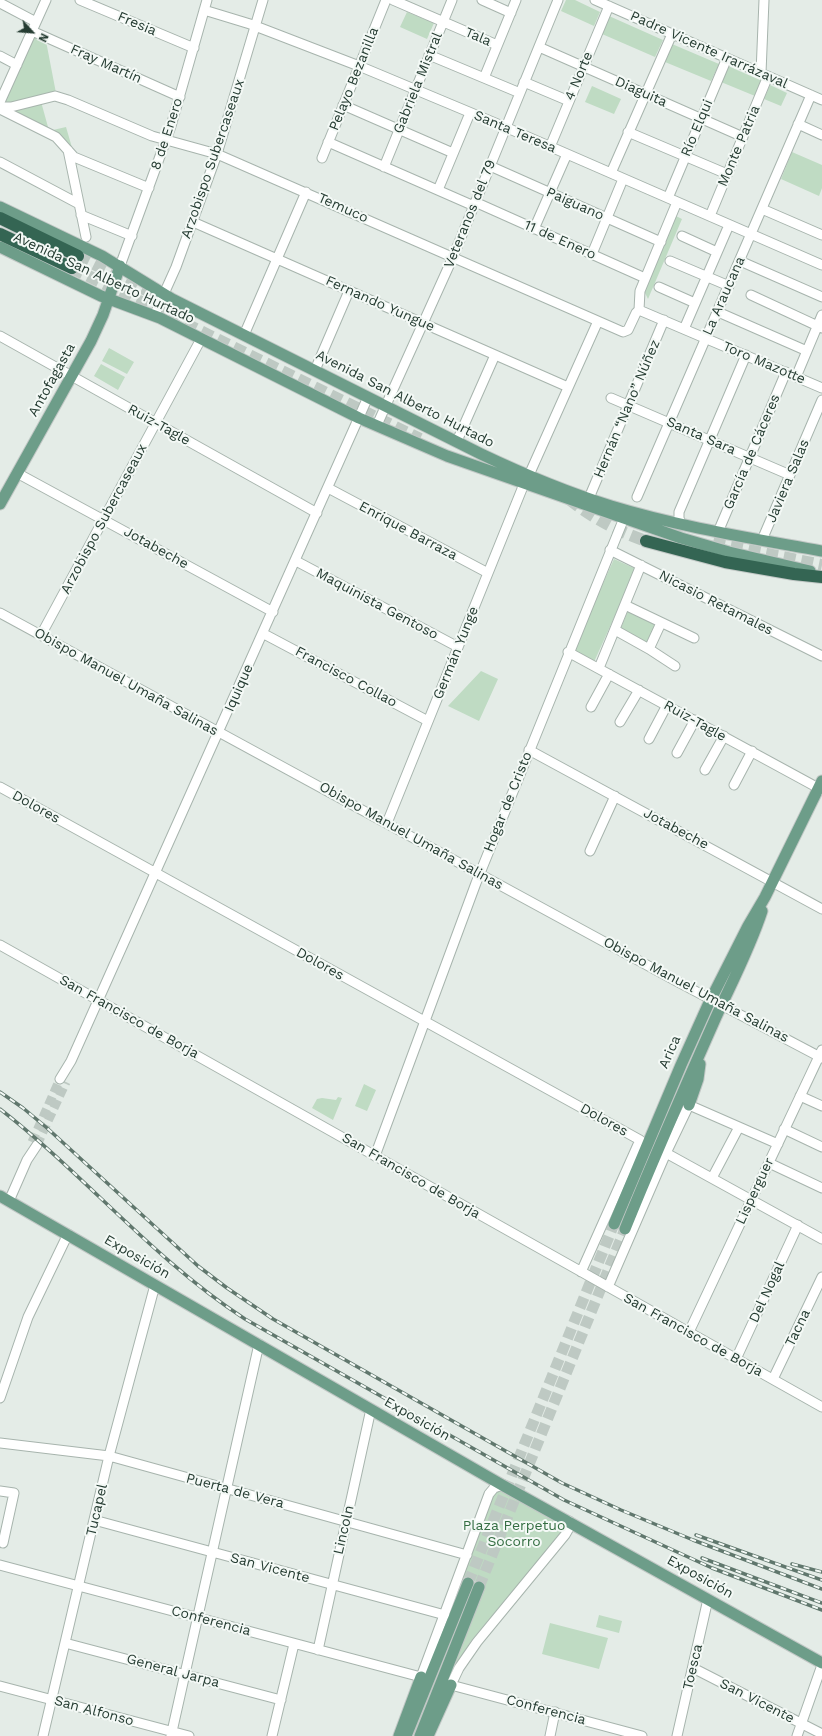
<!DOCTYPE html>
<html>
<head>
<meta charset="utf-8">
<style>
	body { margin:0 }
	#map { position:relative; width:822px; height:1736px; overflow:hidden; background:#e4ece7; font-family:"Work Sans",sans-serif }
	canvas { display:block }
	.north { position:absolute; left:12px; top:12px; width:40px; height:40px; -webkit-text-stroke:3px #f4f9f6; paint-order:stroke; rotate:116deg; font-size:11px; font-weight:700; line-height:16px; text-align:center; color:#253c32 }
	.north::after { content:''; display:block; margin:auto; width:14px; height:18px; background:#253c32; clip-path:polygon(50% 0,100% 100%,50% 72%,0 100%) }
</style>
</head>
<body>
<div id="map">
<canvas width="822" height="1736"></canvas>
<div class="north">N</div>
</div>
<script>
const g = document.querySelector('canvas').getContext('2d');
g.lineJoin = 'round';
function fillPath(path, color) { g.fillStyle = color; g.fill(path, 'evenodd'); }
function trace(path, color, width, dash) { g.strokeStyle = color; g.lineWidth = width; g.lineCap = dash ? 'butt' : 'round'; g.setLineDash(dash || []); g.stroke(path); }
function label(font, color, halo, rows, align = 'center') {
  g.font = font + ' "Work Sans",sans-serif'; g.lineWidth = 4; g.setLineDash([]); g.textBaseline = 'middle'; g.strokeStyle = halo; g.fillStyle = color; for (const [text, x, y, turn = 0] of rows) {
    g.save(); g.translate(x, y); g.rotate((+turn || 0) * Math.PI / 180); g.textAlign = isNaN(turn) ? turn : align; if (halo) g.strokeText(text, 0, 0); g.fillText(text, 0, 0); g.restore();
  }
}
fillPath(new Path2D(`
	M566 0H575L600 12 594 26 561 11Z
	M407 12 434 23 427 39 400 27Z
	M609 16 663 40 655 57 602 34Z
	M33 37H37L46 41 56 93 40 98 48 127 53 130 66 127 73 151 29 121 5 102V99Z
	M672 44 719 64 711 81 665 62Z
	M728 66 762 81 755 96 721 82Z
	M770 85 787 93 781 106 764 99Z
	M592 86 621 99 614 114 585 102Z
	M792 152 822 165V188L819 196 781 179Z
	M676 216 682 219 648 299 644 291Z
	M109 348 134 362 127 374 102 361Z
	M101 364 125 377 118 390 94 376Z
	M614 559 636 569 594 662 573 650Z
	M628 611 658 625 649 645 620 630Z
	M481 671 498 679 479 721 448 706Z
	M364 1084 376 1090 367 1111 355 1106Z
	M338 1097 342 1098 333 1120 312 1108 317 1099 322 1098 336 1100Z
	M503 1488 564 1525 561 1533 471 1641 453 1671 450 1674 484 1584 462 1576 492 1492Z
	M599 1615 622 1621 619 1633 596 1627Z
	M550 1623 608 1638 599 1669 542 1654Z`), '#bfdbc3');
trace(new Path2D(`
	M32 1142 60 1079
	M37 1145 66 1082`), '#bec9c3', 9, [9, 4.5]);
trace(new Path2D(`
	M468 1583 614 1224
	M479 1587 625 1229`), '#bec9c3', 11, [11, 5.5]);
trace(new Path2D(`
	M78 256 166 300
	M72 268 420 439
	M569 499C593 518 617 531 646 541
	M713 543 822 565`), '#bec9c3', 12, [12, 6]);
const minor = new Path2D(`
	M80 0 194 48
	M393 0 497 45
	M482 0 511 13
	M595 0 822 100
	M0 3 36 22
	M204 10 250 24 359 66 512 130 822 265
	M32 31 180 97
	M539 47 743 137
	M429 55 520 93
	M0 56 17 65
	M761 73 764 0
	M484 78 516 0
	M524 82 569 101
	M0 102 46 0
	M343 105 453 153
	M0 107H11L55 96 68 100 152 136 217 154 623 332 628 330 636 313 639 310 640 291 677 202
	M0 109 56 137 74 157 149 188
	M798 124 822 135
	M628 132 727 174
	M328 142 474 206
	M550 147 609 6
	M68 150 86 237
	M322 158 386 0
	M0 162 79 204
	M490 166 661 242
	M384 167 452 0
	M611 173 672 34
	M438 190 470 113
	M668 198 727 58
	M475 202 645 278
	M762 209 822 235
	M81 215 132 236
	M710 216 768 76
	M193 222 568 387
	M534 229 567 154
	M682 236 717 252
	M592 254 623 179
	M670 261 729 286
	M740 261 822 297
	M120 266 171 126 207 0
	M659 287 695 303
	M751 295 822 328
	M639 310 822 388
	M718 312 807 351
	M154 316 176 267 217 154 263 0
	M684 329 729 225
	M244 335 306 192
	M0 336 317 513
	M315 370 349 291
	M796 377 822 315
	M611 398 790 475
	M377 425 453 257 558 0
	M457 441 495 355
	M17 473 273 612
	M529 475 598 321
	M328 488 488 573
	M637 497 811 95
	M589 498 664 320
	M681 524 679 518V512L746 355
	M718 532 786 372
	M762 540 822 400
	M610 550 822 656
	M296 561 458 647
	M625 605 694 638
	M0 613 678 982 822 1058
	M615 630 649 649 675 666
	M264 634 428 721
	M41 635 201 339
	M649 649 661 623
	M568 652 822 790
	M599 668 641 565
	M591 707 609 674
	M620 722 639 690
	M649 739 667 705
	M529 750 822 909
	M677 753 695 720
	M705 770 724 736
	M734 785 752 751
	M0 787 640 1140 581 1272
	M387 823 524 484
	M590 851 615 796
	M0 945 822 1407
	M60 1079 71 1061 368 397
	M800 1096 822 1106
	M784 1129 822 1147
	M666 1153 822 1239
	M375 1156 476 883 624 518
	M769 1163 822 1188
	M712 1178 739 1127
	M9 1201 27 1160 37 1145
	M608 1287 666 1153 689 1105 778 1144
	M689 1332 822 1050
	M736 1359 798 1225
	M773 1379 822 1277
	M0 1398 28 1317 68 1234
	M0 1443 109 1456 467 1555
	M0 1491 14 1493 3 1543
	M94 1520 445 1615
	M569 1521V1528L565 1535 477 1642 459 1668 451 1685 642 1736
	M0 1565 421 1677 489 1494 494 1488 502 1485
	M65 1643 281 1700
	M318 1650 371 1409
	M693 1668 822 1734
	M0 1686 189 1736
	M43 1736 109 1456 155 1285
	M171 1736 259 1344
	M272 1736 294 1644
	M550 1736 555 1712
	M677 1736 708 1599
	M797 1736 822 1665`);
const major = new Path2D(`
	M0 207 102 256 172 299 481 454C523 474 566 492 611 506 680 527 751 538 822 551
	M0 247 101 296 160 318 359 418 447 456 681 538 729 552 810 571
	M0 504 91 341 103 315 120 266
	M689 1105 698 1079 700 1064
	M0 1196 502 1485 822 1663
	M614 1224 681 1065 708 1005 748 926 765 897 822 781
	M625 1229C654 1157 685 1087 716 1017 732 982 750 948 762 911
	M399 1736 421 1677
	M406 1736 468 1583
	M420 1736 479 1587
	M428 1736 451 1685`);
const highway = new Path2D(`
	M0 218 78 256
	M0 234 72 268
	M646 541 725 562 794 574 822 577`);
trace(minor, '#a7b4ad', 11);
trace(major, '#c2c8c6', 13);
trace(highway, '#c2c8c6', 14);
trace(minor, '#fff', 9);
trace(major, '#6d9d89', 11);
trace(highway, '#346553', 12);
const rail = new Path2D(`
	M0 1092 23 1108 47 1128 198 1266 227 1288 273 1319 562 1483 621 1510 693 1540 822 1589
	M0 1109C85 1175 154 1260 245 1319L564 1500 712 1568 822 1610
	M696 1535 822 1580
	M702 1558 822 1603
	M792 1564 822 1572`);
trace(rail, '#60776d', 3.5);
trace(rail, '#f4f9f6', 2, [6]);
label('14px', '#253c32', '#f4f9f6', [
	["Fresia",137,24,23],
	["Tala",478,37,23],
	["Padre Vicente Irarrázaval",709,50,24],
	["Fray Martín",106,64,24],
	["4 Norte",579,76,-67],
	["Pelayo Bezanilla",354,79,-68],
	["Gabriela Mistral",418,83,-68],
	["Diaguita",641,92,24],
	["Río Elqui",697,128,-67],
	["Santa Teresa",515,132,23],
	["8 de Enero",167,134,-72],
	["Monte Patria",739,146,-67],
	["Arzobispo Subercaseaux",213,159,-71],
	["Paiguano",575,204,24],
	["Temuco",343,208,24],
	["Veteranos del 79",470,214,-68],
	["11 de Enero",560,240,24],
	["Avenida San Alberto Hurtado",104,278,25],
	["La Araucana",724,296,-66],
	["Fernando Yungue",380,304,24],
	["Toro Mazotte",764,363,23],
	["Antofagasta",52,380,-61],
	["Avenida San Alberto Hurtado",405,399,27],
	["Hernán “Nano” Núñez",627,409,-67],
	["Ruiz-Tagle",159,425,29],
	["Santa Sara",701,436,24],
	["García de Cáceres",752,452,-67],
	["Javiera Salas",788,481,-67],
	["Arzobispo Subercaseaux",104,519,-62],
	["Enrique Barraza",408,531,28],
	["Jotabeche",156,548,29],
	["Nicasio Retamales",716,603,27],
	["Maquinista Gentoso",377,604,28],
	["Germán Yunge",456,653,-68],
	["Francisco Collao",346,677,28],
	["Obispo Manuel Umaña Salinas",126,682,29],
	["Iquique",239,688,-66],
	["Ruiz-Tagle",695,721,29],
	["Hogar de Cristo",508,802,-68],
	["Dolores",36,807,29],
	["Jotabeche",676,829,28],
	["Obispo Manuel Umaña Salinas",411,836,29],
	["Dolores",320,964,29],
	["Obispo Manuel Umaña Salinas",696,990,28],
	["San Francisco de Borja",129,1017,29],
	["Arica",670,1052,-66],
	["Dolores",604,1120,29],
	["San Francisco de Borja",411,1176,30],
	["Lisperguer",755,1191,-65],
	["Exposición",137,1257,30],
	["Del Nogal",767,1292,-65],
	["Tacna",798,1328,-64],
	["San Francisco de Borja",693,1335,29],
	["Exposición",417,1419,30],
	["Puerta de Vera",235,1491,15],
	["Tucapel",97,1510,-77],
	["Lincoln",344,1530,-77],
	["San Vicente",270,1568,15],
	["Exposición",700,1577,29],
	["Conferencia",211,1621,15],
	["Toesca",693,1667,-77],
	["General Jarpa",173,1671,15],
	["San Vicente",757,1701,27],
	["Conferencia",546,1710,15],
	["San Alfonso",94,1711,15]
]);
label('14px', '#346e42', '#f4f9f6', [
	["Plaza Perpetuo",514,1526],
	["Socorro",514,1542]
]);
</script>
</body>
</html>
